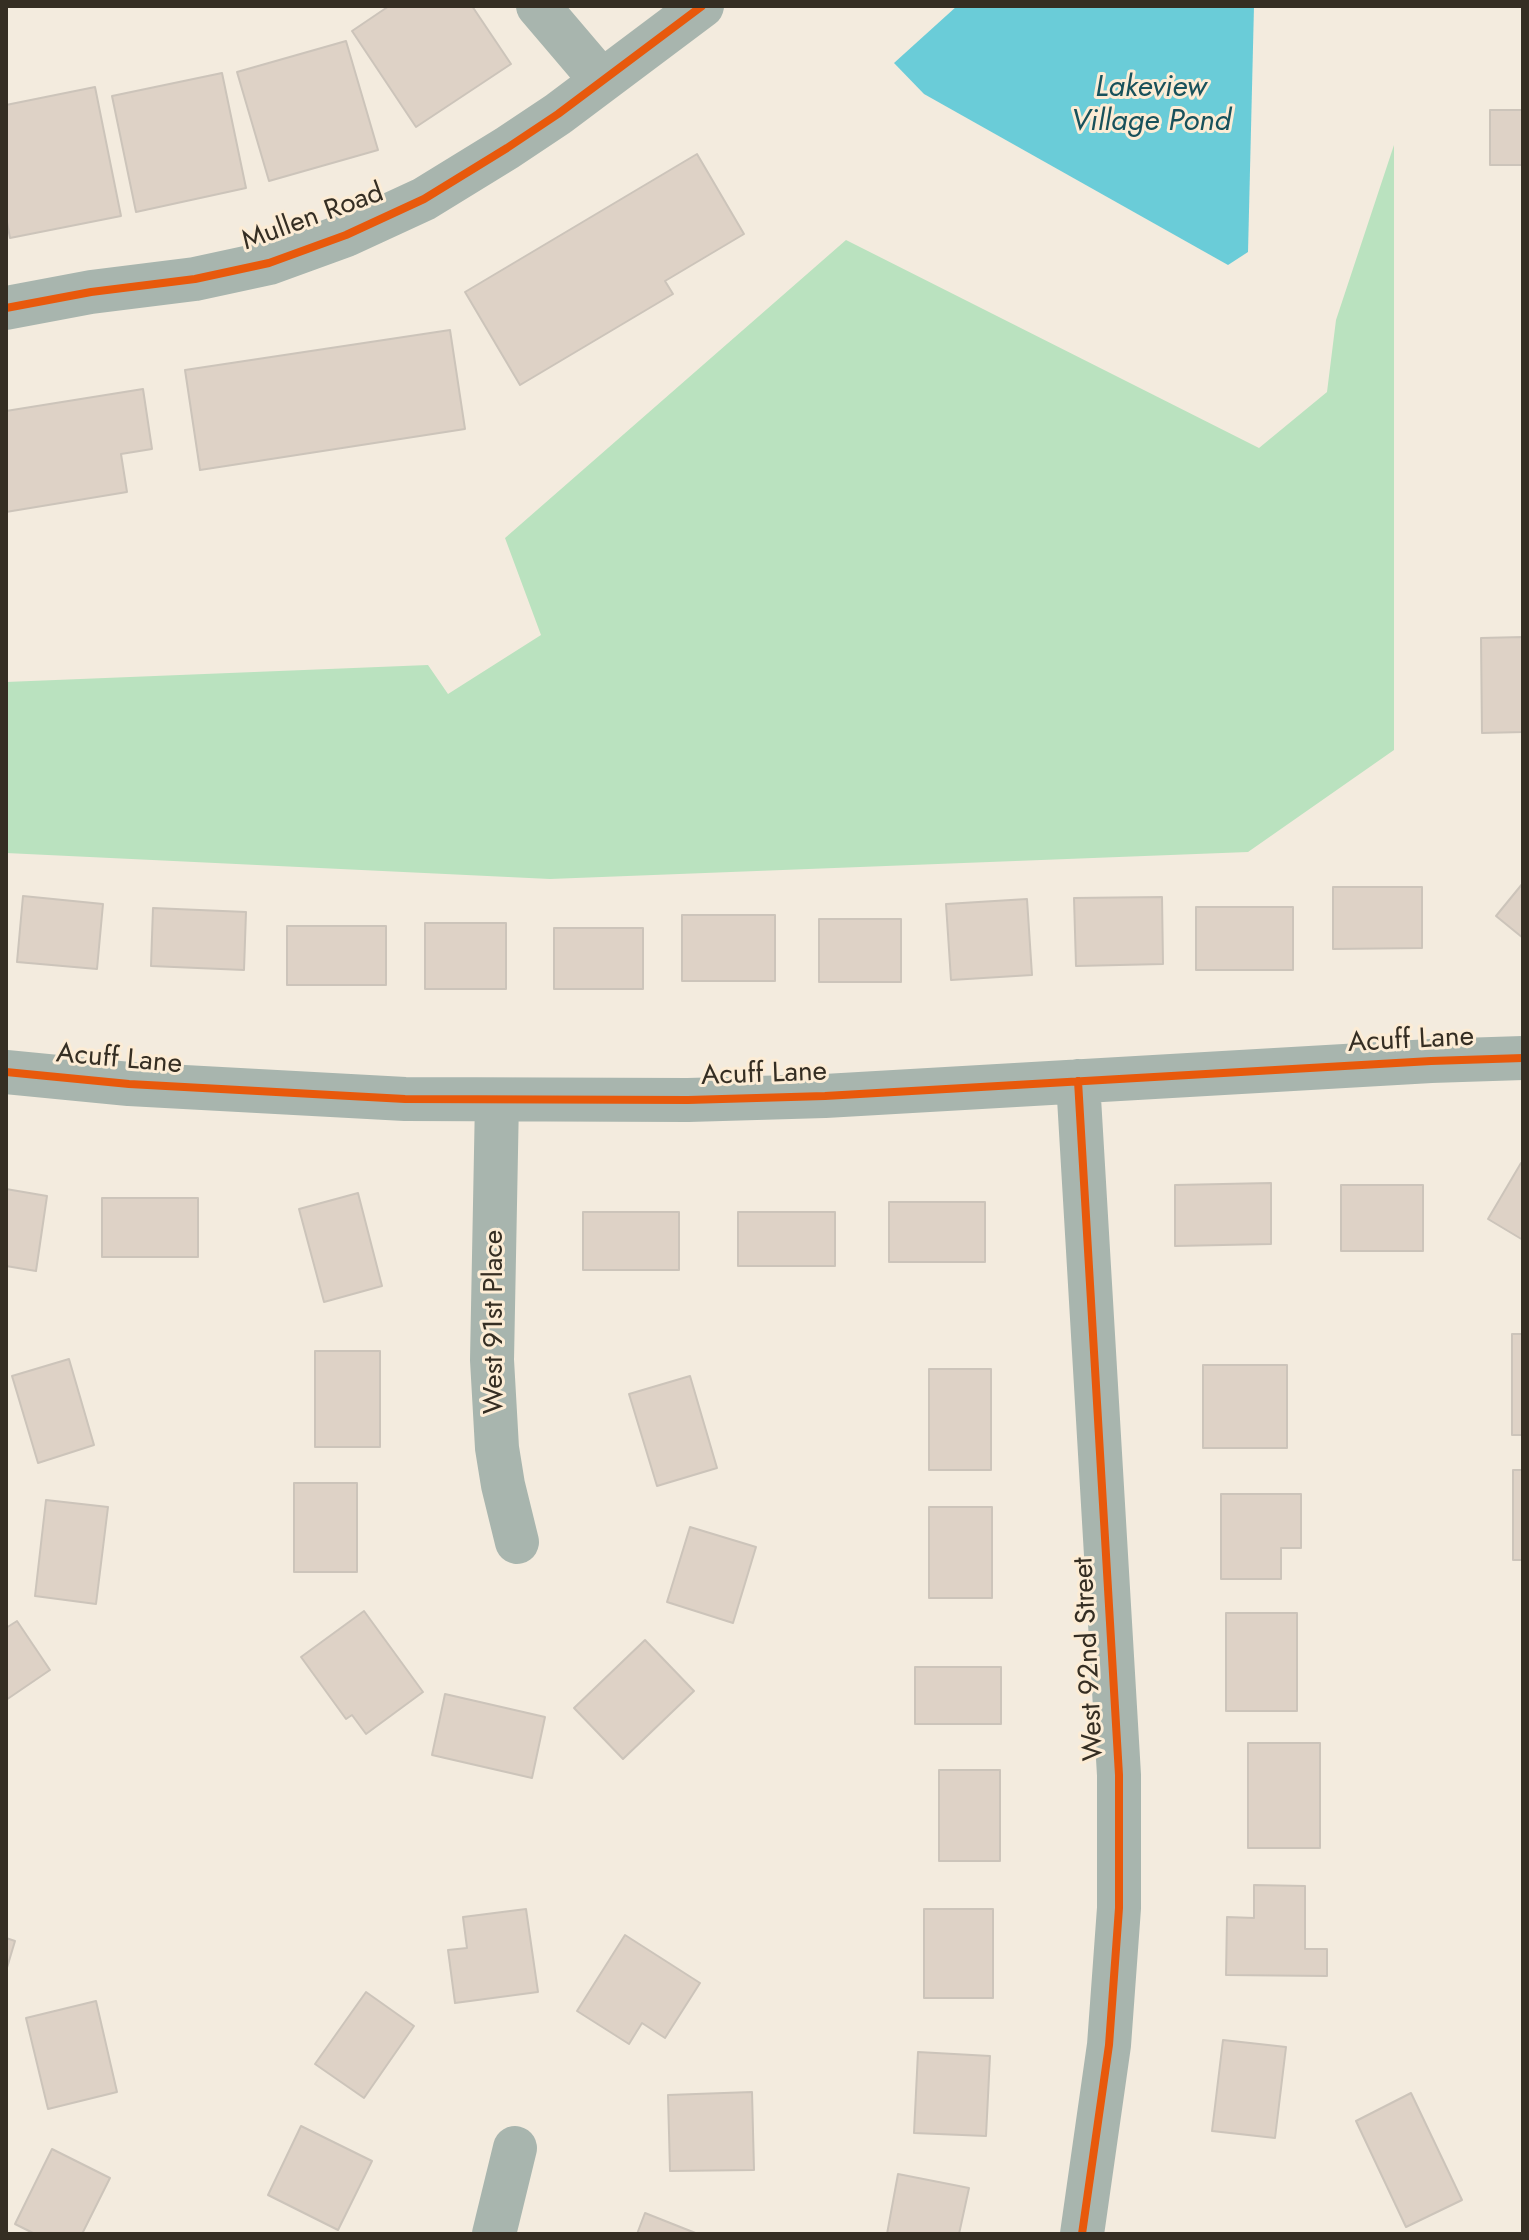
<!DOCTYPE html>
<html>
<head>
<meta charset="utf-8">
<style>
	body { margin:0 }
	#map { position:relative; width:1529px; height:2240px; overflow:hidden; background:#f3ebde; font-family:Jost,sans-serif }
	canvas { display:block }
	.frame { position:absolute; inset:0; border:8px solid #352e23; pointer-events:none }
</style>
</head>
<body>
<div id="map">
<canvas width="1529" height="2240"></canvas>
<div class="frame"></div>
</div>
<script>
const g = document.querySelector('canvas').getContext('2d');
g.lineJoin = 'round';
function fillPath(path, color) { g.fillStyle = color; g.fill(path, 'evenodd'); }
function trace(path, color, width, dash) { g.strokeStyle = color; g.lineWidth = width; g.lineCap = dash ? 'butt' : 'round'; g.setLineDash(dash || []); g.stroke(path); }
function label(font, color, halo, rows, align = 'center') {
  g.font = font + ' Jost,sans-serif'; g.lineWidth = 6; g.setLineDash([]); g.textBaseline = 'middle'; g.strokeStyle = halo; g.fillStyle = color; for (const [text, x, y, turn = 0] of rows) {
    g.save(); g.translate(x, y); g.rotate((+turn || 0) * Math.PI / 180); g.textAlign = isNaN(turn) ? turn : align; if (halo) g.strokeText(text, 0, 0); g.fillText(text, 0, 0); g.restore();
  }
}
fillPath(new Path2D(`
	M1394 145V750L1248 852 550 879 6 853V682L428 665 448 694 541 635 505 538 846 240 1259 448 1327 392 1336 320Z`), '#bae2bf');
fillPath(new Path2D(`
	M957 6H1254L1248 252 1228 265 924 94 894 63Z`), '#6accd8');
const building = new Path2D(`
	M389 6H472L511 64 416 127 352 31Z
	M346 41 378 150 269 181 237 72Z
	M222 73 246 188 136 212 112 96Z
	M95 87 121 216 10 238 6 217V105Z
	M1490 110H1523V165H1490Z
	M697 154 744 234 665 281 673 294 520 385 465 292Z
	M450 330 465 429 200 470 185 370Z
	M143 389 152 449 121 454 127 492 6 512V411Z
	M1523 637V732L1482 733 1481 638Z
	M1523 883V938L1496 916Z
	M1333 887H1422V948L1333 949Z
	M23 896 103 904 97 969 17 962Z
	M1162 897 1163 964 1076 966 1074 898Z
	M1027 899 1032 975 951 980 946 904Z
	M1196 907H1293V970H1196Z
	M153 908 246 912 244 970 151 966Z
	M682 915H775V981H682Z
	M819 919H901V982H819Z
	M425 923H506V989H425Z
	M287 926H386V985H287Z
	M554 928H643V989H554Z
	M1521 1163 1523 1164V1240L1488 1219Z
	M1271 1183V1244L1175 1246V1185Z
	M1341 1185H1423V1251H1341Z
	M6 1189 47 1196 36 1271 6 1266Z
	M358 1193 382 1286 324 1302 299 1209Z
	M102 1198H198V1257H102Z
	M889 1202H985V1262H889Z
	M583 1212H679V1270H583Z
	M738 1212H835V1266H738Z
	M1512 1334H1523V1435H1512Z
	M315 1351H380V1447H315Z
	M69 1359 94 1445 38 1463 12 1376Z
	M1203 1365H1287V1448H1203Z
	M929 1369H991V1470H929Z
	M690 1376 717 1468 657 1486 629 1394Z
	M1513 1470H1523V1560H1513Z
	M294 1483H357V1572H294Z
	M1221 1494H1301V1548H1281V1579H1221Z
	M46 1500 108 1507 96 1604 35 1596Z
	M929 1507H992V1598H929Z
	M690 1527 756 1547 733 1623 667 1602Z
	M364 1611 423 1692 366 1734 352 1715 346 1719 301 1657Z
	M1226 1613H1297V1711H1226Z
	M17 1621 50 1670 6 1700V1628Z
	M645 1640 694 1691 623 1759 574 1708Z
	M915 1667H1001V1724H915Z
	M445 1694 545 1717 532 1778 432 1755Z
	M1248 1743H1320V1848H1248Z
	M939 1770H1000V1861H939Z
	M1254 1885 1305 1886V1949H1327V1976L1226 1975 1227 1917 1254 1918Z
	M526 1909 538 1992 455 2003 448 1950 467 1948 463 1917Z
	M924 1909H993V1998H924Z
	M625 1935 700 1983 665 2038 642 2023 629 2044 577 2011Z
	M6 1938 15 1941 6 1971Z
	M366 1992 414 2026 364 2098 315 2064Z
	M96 2001 117 2092 48 2109 26 2018Z
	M1223 2040 1286 2047 1275 2138 1212 2131Z
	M918 2052 990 2056 986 2136 914 2133Z
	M752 2092 754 2170 670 2171 668 2095Z
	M1411 2093 1462 2200 1406 2227 1356 2121Z
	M301 2126 372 2161 338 2230 268 2195Z
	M52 2149 110 2178 82 2234H35L15 2224Z
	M898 2174 969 2188 959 2234H887Z
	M645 2213 698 2234H637Z`);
fillPath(building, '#ded2c6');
trace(building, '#ccc4ba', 2);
trace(new Path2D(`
	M538 6 601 80
	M6 308 91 292 195 279 269 263 346 235 424 199 507 148 558 114 702 6
	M6 1072 129 1084 405 1099 688 1100 825 1096 1431 1061 1523 1058
	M1078 1081 1119 1775V1908L1109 2045 1082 2234
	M497 1100 492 1360 497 1448 503 1485 517 1542
	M494 2234 515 2148`), '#a8b5ae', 44);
trace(new Path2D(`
	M6 308 91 292 195 279 269 263 346 235 424 199 507 148 558 114 702 6
	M6 1072 129 1084 405 1099 688 1100 825 1096 1431 1061 1523 1058
	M1078 1081 1119 1775V1908L1109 2045 1082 2234`), '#e8590c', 8);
label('28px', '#352e23', '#fcecd5', [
	["Mullen Road",313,218,-20],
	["Acuff Lane",1411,1041,-3],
	["Acuff Lane",119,1060,5],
	["Acuff Lane",764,1075,-2],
	["West 91st Place",495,1322,-90],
	["West 92nd Street",1090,1659,-93]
]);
label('italic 30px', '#18515b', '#fcecd5', [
	["Lakeview",1151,89],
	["Village Pond",1151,123]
]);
</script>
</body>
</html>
